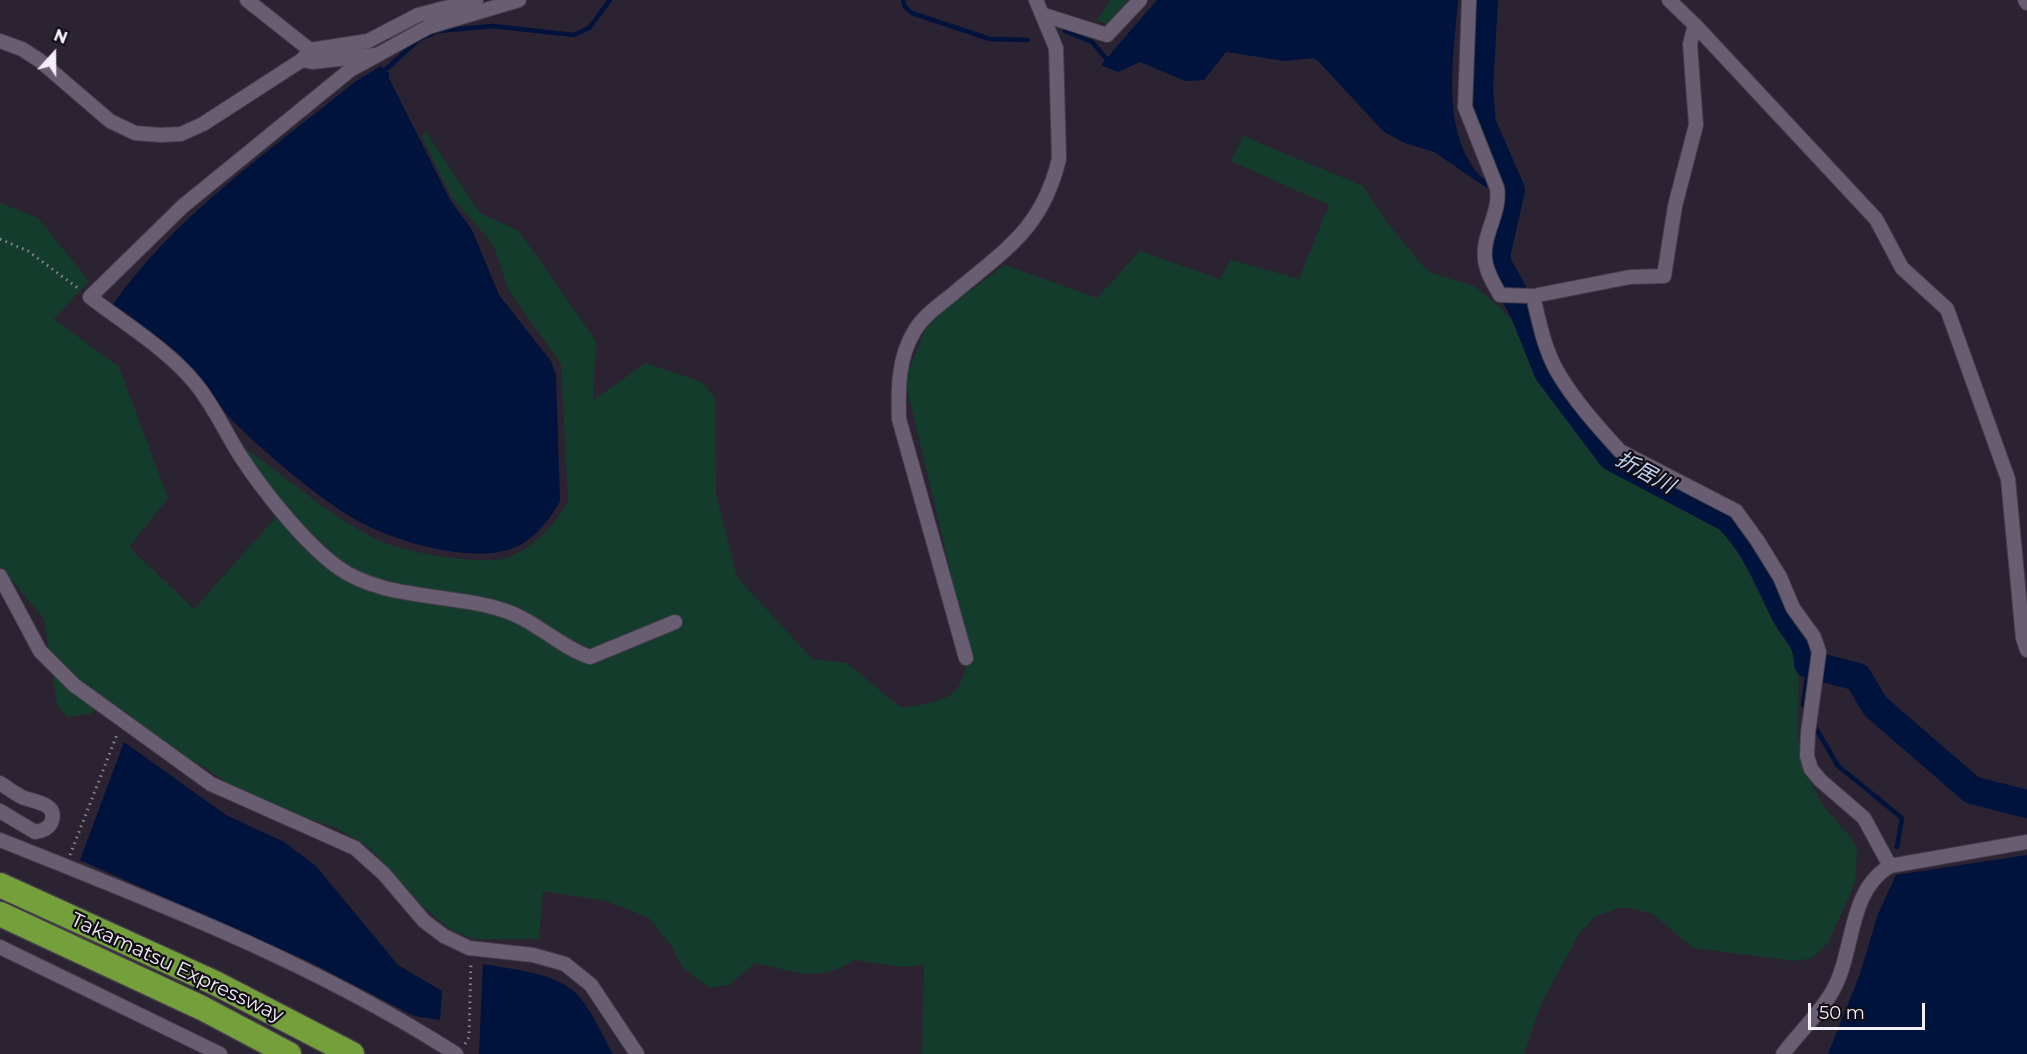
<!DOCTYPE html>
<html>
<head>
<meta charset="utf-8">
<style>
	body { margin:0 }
	#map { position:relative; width:2027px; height:1054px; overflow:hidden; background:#2b2232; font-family:Montserrat,sans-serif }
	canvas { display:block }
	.north { position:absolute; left:24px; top:24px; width:60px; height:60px; -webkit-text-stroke:4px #120d14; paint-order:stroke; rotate:21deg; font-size:16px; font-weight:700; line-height:24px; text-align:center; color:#f4eef9 }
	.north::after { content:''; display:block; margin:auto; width:21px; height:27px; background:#f4eef9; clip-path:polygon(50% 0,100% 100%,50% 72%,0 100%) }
	.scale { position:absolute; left:1808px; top:1003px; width:117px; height:27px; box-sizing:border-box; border:3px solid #f4eef9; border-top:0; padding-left:8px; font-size:18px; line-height:21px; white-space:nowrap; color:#f4eef9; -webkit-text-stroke:4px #120d14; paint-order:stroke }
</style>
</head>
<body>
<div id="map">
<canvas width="2027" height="1054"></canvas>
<div class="north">N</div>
<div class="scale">50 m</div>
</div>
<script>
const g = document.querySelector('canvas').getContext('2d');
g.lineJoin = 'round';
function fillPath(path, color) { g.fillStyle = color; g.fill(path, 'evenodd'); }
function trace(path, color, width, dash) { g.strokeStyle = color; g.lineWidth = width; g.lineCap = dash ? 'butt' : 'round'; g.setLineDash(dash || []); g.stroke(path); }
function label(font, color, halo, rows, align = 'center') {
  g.font = font + ' Montserrat,"Noto Sans JP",sans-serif'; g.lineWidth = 4.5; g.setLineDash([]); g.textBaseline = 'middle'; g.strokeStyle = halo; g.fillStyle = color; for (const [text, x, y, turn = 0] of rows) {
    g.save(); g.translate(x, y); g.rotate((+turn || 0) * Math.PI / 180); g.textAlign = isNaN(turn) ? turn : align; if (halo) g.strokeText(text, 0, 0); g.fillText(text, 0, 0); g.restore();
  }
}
fillPath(new Path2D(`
	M1111 0H1128L1107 24 1097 20Z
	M426 132 480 213 519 231 596 341 593 400 646 363 701 382 715 397 716 495 737 577 812 659 847 663 900 707C911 708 943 701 952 694 963 685 966 666 970 654L905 380 925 330 942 311 1005 265 1097 298 1140 251 1220 279 1231 260 1299 279 1329 205 1231 161 1243 136 1363 186 1386 221 1423 266 1432 273 1474 286 1500 307 1530 340 1545 378 1612 462 1722 520 1757 562 1783 620 1799 640 1798 739 1804 770 1824 807 1853 840 1857 850 1855 883 1828 943 1812 958 1795 961 1693 948 1653 914 1630 908H1618L1595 917 1579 934 1541 1004 1524 1054H922L924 965 903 967 854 960C818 984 794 971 755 963L729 985 709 988 682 967 671 945 649 918 606 901 543 891 539 939H473L448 928 424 908 370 848 336 828 254 799 182 754 109 702 90 714 67 717 57 704 44 619 0 566V203L38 218 89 281 54 319 119 367 168 498 129 547 194 609 285 507 242 450 245 448C289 479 332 518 380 541 404 552 482 566 506 558 532 549 557 524 568 500L561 364 509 291 493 244 452 198 422 137Z`), '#143c2c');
fillPath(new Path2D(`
	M1157 0H1458C1454 56 1439 133 1482 178H1487L1489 185 1487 188 1434 152 1405 143 1384 132 1317 60 1312 58 1285 61 1226 52 1204 80 1185 81 1140 62 1118 72 1101 65Z
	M381 66 389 73V78L450 200 472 230 499 295 551 361 556 375 560 501C551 518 537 536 520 545 479 567 396 542 358 521 320 500 264 452 233 421 216 404 205 380 188 364 165 342 137 324 113 304 177 214 271 150 356 81Z
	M124 742 226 815 284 842 316 866 398 965 442 991 440 1020 414 1016 310 962 80 860Z
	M2027 855V1054H1828L1860 974 1878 914 1896 875Z
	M483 964C509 969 541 971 565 985 588 998 600 1032 613 1054H479Z`), '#00133d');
trace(new Path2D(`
	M903 0 905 7 912 13 990 39 1028 40
	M1065 31 1092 42 1109 62
	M381 74 418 40 438 31 492 26 574 35 589 28 610 0
	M1808 713 1803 704 1809 664
	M1813 723 1838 766 1902 818 1897 847`), '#00133d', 4.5);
trace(new Path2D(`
	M1484 0 1479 89 1482 124 1511 190 1497 252V263L1524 312 1548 372 1612 457 1728 518C1754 544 1767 577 1783 610 1792 630 1809 640 1808 664L1858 677 1875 706 1972 790 2027 804`), '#00133d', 28);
const minor = new Path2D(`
	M247 0 310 50
	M519 0 428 27 350 70 183 206 90 297C125 324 167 349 195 383 214 406 225 432 241 457 264 492 303 541 336 566 384 602 458 592 511 613 539 624 562 648 590 657L675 622
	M1469 0 1465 107 1497 188C1501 213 1482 234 1485 259 1486 272 1494 284 1500 295L1533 296 1630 277 1664 276 1675 206 1696 125 1690 44 1695 25
	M1669 0 1695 25 1876 219 1902 268 1947 309 2008 479 2023 638 2027 650
	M2025 0 2027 3
	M1044 15 1107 35 1140 0
	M0 41 22 49 39 60 110 121 135 133 160 135 181 134 203 124 302 60 310 50 368 41 418 15 476 0
	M302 60 312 62 374 55
	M1533 296C1539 321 1544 348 1557 371 1573 399 1598 427 1620 451L1736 511 1757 540 1780 577 1793 608 1814 637 1819 652 1808 733 1807 756 1811 769 1820 780 1864 818 1890 866
	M0 576 40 651 74 685 211 784 355 848 384 874 424 921 444 936 469 948 533 955 565 964 591 985 637 1054
	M966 658 899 419C898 389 898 357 915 330 924 315 941 304 954 293 1006 249 1042 229 1059 159L1056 48 1036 0
	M0 783C8 788 15 794 24 798 36 802 59 804 51 823 48 829 42 831 35 832L0 811
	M0 840C156 902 314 963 456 1054
	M0 947 220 1054
	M1783 1054C1798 1034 1819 1014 1832 992 1855 953 1847 891 1890 866L2027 842`);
const motorway = new Path2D(`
	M0 885 215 983 352 1054
	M0 914 202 1008 289 1054`);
trace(minor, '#453d4a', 16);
trace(motorway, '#453d4a', 27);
trace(new Path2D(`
	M0 239 28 251 79 289
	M70 855 118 732
	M465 1044 469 1037 471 962`), '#8c8592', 3, [1.5, 4.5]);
trace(minor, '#695e71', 14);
trace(motorway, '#73a03a', 24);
label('20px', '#f4eef9', '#120d14', [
	["Takamatsu Expressway",177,968,25]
]);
label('italic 21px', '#c1d5f3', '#120d14', [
	["折居川",1645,473,29]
]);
</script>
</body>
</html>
